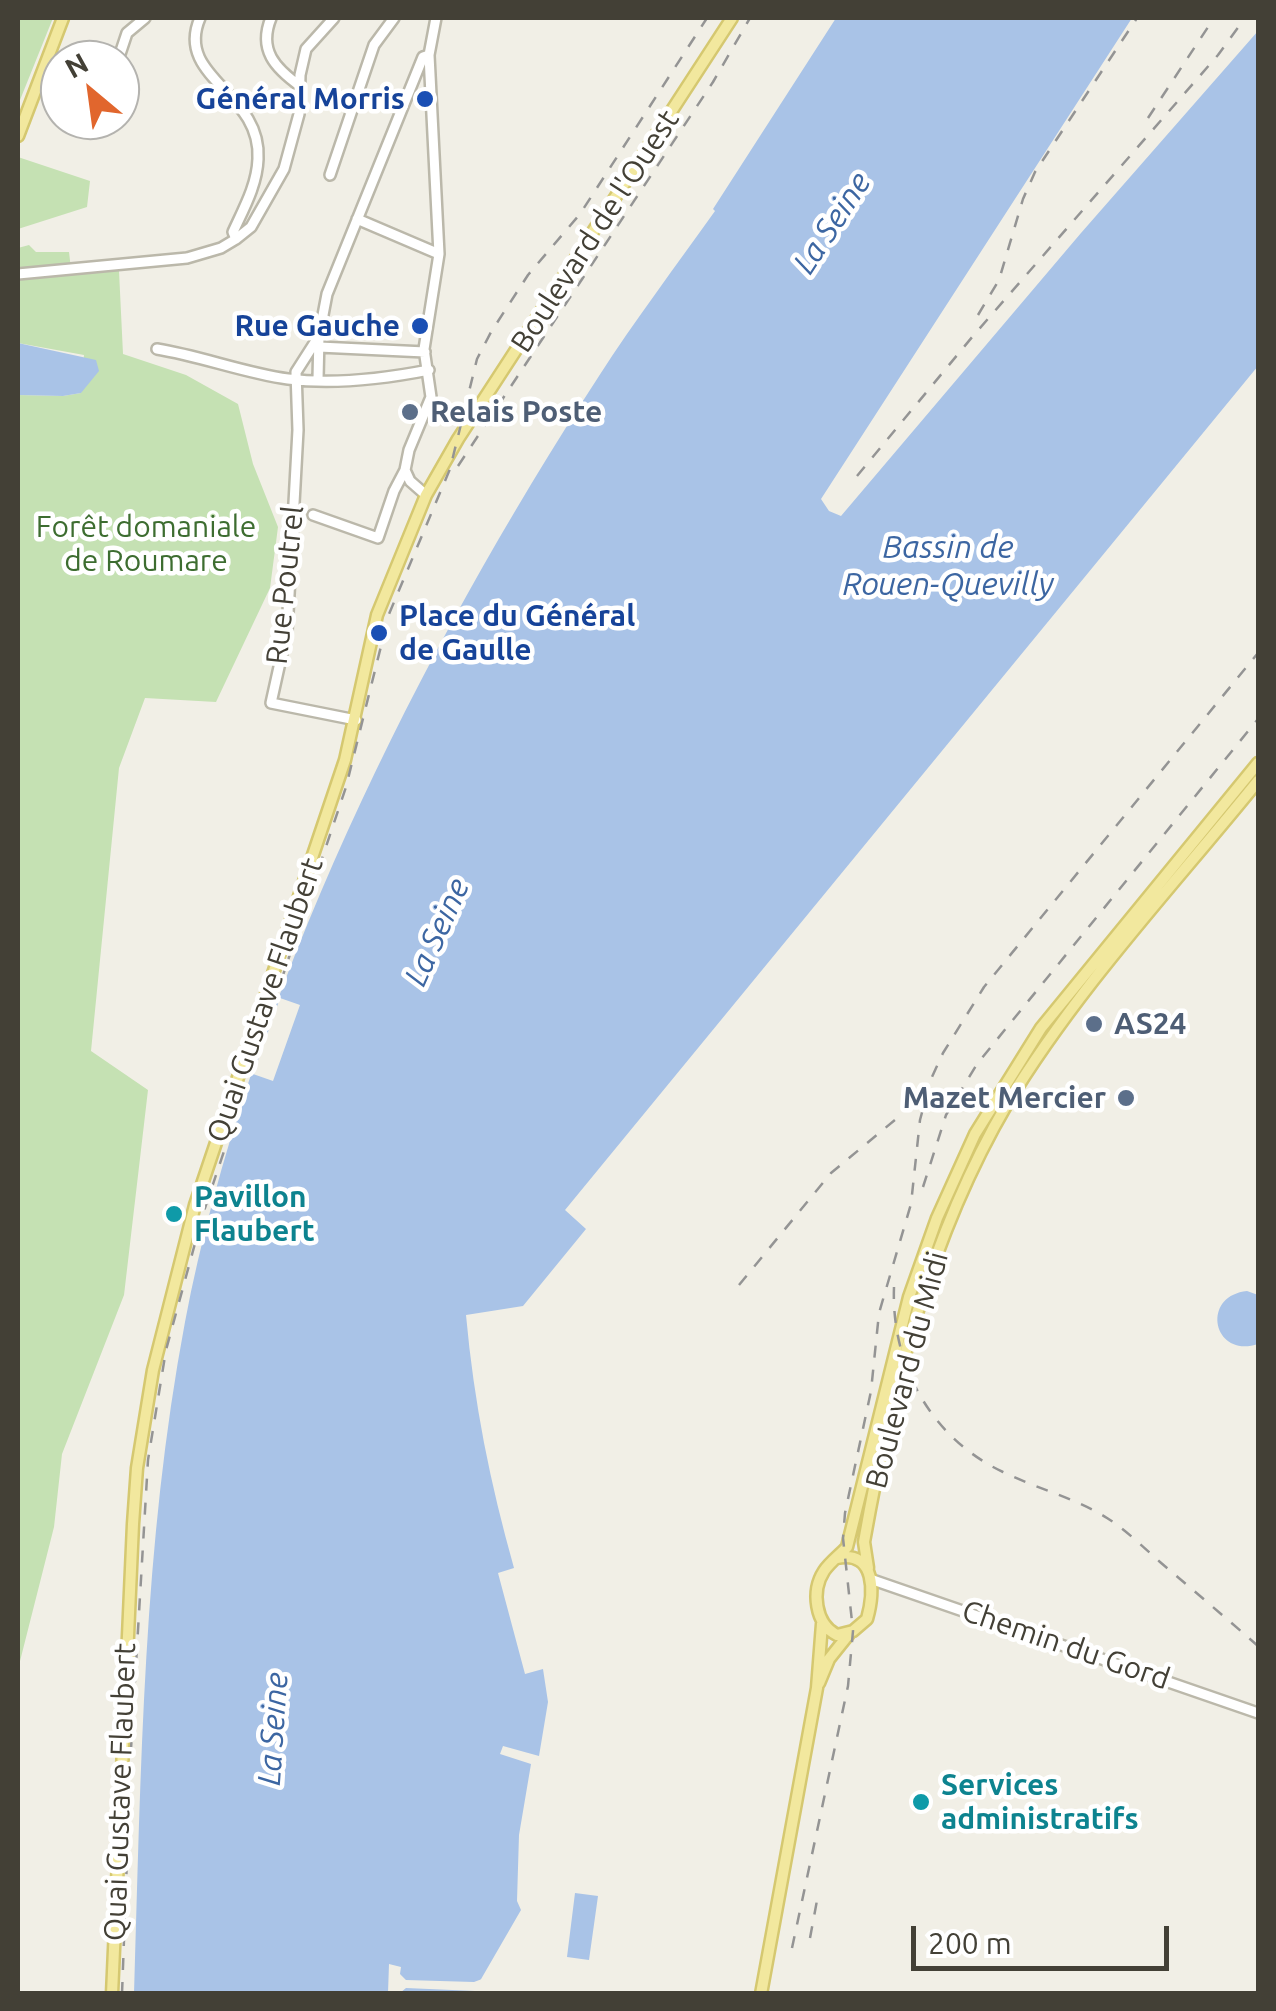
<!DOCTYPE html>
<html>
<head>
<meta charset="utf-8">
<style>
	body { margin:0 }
	#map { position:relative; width:1276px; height:2011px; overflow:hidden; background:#f1efe6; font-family:Ubuntu,sans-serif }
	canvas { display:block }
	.frame { position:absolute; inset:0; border:20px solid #434036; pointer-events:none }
	.north { position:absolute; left:40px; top:40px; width:100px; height:100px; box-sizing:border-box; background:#fff; border:2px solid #b4b3af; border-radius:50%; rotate:331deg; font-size:28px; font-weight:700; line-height:40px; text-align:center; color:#434036 }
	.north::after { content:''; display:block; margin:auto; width:35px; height:45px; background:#e1662d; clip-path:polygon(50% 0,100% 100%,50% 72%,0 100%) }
	.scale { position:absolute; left:911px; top:1926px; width:258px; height:45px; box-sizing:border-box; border:5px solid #434036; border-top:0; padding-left:12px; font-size:30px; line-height:35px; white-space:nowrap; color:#434036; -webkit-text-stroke:8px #fff; paint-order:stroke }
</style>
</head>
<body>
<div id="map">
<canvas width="1276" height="2011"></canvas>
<div class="frame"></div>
<div class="north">N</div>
<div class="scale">200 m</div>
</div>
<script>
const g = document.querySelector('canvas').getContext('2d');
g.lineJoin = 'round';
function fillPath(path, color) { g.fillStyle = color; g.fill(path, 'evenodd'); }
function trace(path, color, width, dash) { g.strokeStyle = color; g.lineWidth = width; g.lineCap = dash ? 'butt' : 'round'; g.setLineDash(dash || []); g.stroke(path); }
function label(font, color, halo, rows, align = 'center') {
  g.font = font + ' Ubuntu,sans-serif'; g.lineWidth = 9; g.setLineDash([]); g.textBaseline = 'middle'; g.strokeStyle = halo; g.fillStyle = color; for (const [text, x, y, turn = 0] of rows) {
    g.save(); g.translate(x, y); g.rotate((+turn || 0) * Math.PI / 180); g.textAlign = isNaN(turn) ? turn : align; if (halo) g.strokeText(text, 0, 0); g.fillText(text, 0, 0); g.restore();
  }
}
fillPath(new Path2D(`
	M18 18H53L18 105Z
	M18 157 90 181 87 207 18 229Z
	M29 245 36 252H69L71 269 119 271 123 354 186 375 238 404 253 464 278 527 270 588 216 702 145 698 119 768 91 1051 148 1090 124 1295 62 1454 54 1527 18 1669V395L63 396 81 393 84 355 18 343V248Z`), '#c5e1b3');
fillPath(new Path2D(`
	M836 18H1132L821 499 829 511 841 516 1081 233 1258 31V366L565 1210 586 1229 523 1306 466 1315C474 1403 490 1483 514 1568L498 1573 525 1674 543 1669 548 1702 539 1756 503 1746 500 1754 531 1764 519 1835 517 1901 521 1910 473 1993 134 1994C141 1769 143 1544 185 1322 248 996 418 654 599 376 635 320 676 266 715 211L713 209Z
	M18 343 96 360 99 371 81 393 63 396 18 395Z
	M1247 1291 1258 1295V1344C1213 1359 1200 1296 1247 1291Z
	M575 1893 598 1896 589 1960 567 1957Z`), '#a9c3e7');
fillPath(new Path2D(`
	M280 998 300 1005 273 1081 253 1074Z
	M389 1964 401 1967 400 1974 406 1980 474 1982 482 1979 475 1991 406 1988 400 1993H388Z`), '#f1efe6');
const minor = new Path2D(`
	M200 18C174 78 262 92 258 159 257 185 244 208 233 232L236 239
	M271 18C258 50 275 68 300 86
	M118 60 127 33 145 18
	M330 175 374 45 394 18
	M357 219 439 254
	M18 274 187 258 221 248 236 239 251 227 284 169 299 114 300 75 306 49 334 18
	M319 336 296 372 298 430 287 631 271 703 356 720
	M319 347 425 352
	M157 349C201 356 244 373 288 379 335 385 383 379 429 370
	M318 379 319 336 327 294 423 57 429 55
	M426 495 410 481 405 470 409 450 431 397 424 349 439 254 429 55 436 18
	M313 515 378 538 394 491 405 470
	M873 1580 1258 1713`);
const major = new Path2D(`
	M18 136 63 18
	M837 1558C877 1550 874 1594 867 1619L853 1631 837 1635C815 1624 811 1591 824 1571 830 1562 840 1555 847 1547L909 1297 937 1218 975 1134 1041 1028 1258 763
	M868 1568 864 1542C891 1390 928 1239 1007 1104 1077 988 1173 886 1258 781
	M819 1683 829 1659 849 1634
	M112 1994 133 1524 137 1468 153 1370 195 1205 345 760 377 615 426 495 458 439 732 18
	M761 1994 817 1688 822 1624`);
trace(minor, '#bbb8aa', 14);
trace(major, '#d5c870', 15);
trace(minor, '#fff', 9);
trace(major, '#f2e89e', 10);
trace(new Path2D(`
	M1148 118 1214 18
	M978 315 999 280 1023 199 1035 172 1137 18
	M458 466 713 82 750 18
	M857 476 973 336 1218 55 1245 18
	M923 1187 946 1115 977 1064 1258 719
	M739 1285 831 1173 896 1119 925 1084
	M894 1287C891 1365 931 1438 1003 1472 1038 1489 1075 1498 1107 1518 1126 1530 1143 1547 1160 1562 1193 1590 1226 1618 1258 1646
	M810 1938 818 1895
	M792 1948 848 1686 853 1631 843 1538 845 1513 871 1391 879 1313 911 1204 920 1120 931 1079 943 1053 984 987 1258 653
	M122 1994 131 1749 148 1460 166 1350 203 1214 346 787 389 614 450 469 477 359 491 332 528 275 580 214 707 18`), '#949494', 2.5, [12, 12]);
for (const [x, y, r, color] of [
	[425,99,10,"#1a4fb4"],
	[420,326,10,"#1a4fb4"],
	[410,412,10,"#5c6f8a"],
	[379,633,10,"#1a4fb4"],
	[1094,1024,10,"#5c6f8a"],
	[1126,1098,10,"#5c6f8a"],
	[174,1214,10,"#0f9aa8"],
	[921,1802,10,"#0f9aa8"]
]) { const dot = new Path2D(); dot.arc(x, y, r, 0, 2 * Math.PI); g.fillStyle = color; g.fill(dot); trace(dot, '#fff', 4); }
label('bold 30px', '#164399', '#fff', [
	["Général Morris",405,99],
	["Rue Gauche",400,326],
	["Place du Général",399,616,"left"],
	["de Gaulle",399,650,"left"]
], 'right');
label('30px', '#434036', '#fff', [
	["Boulevard de l'Ouest",595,231,-57],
	["Rue Poutrel",285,585,-84],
	["Quai Gustave Flaubert",265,1000,-71],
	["Boulevard du Midi",907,1370,-75],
	["Chemin du Gord",1066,1645,19],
	["Quai Gustave Flaubert",120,1792,-88]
]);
label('bold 30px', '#4e5e75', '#fff', [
	["Relais Poste",430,412],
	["AS24",1114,1024],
	["Mazet Mercier",1106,1098,"right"]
], 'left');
label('30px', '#3d6d30', '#fff', [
	["Forêt domaniale",146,527],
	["de Roumare",146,561]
]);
label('bold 30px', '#0d838f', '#fff', [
	["Pavillon",194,1197],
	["Flaubert",194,1231],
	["Services",941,1785],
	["administratifs",941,1819]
], 'left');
label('italic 32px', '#3c66a2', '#fff', [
	["La Seine",832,223,-57],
	["Bassin de",948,547],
	["Rouen-Quevilly",948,584],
	["La Seine",437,932,-66],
	["La Seine",273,1729,-86]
]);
</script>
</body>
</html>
